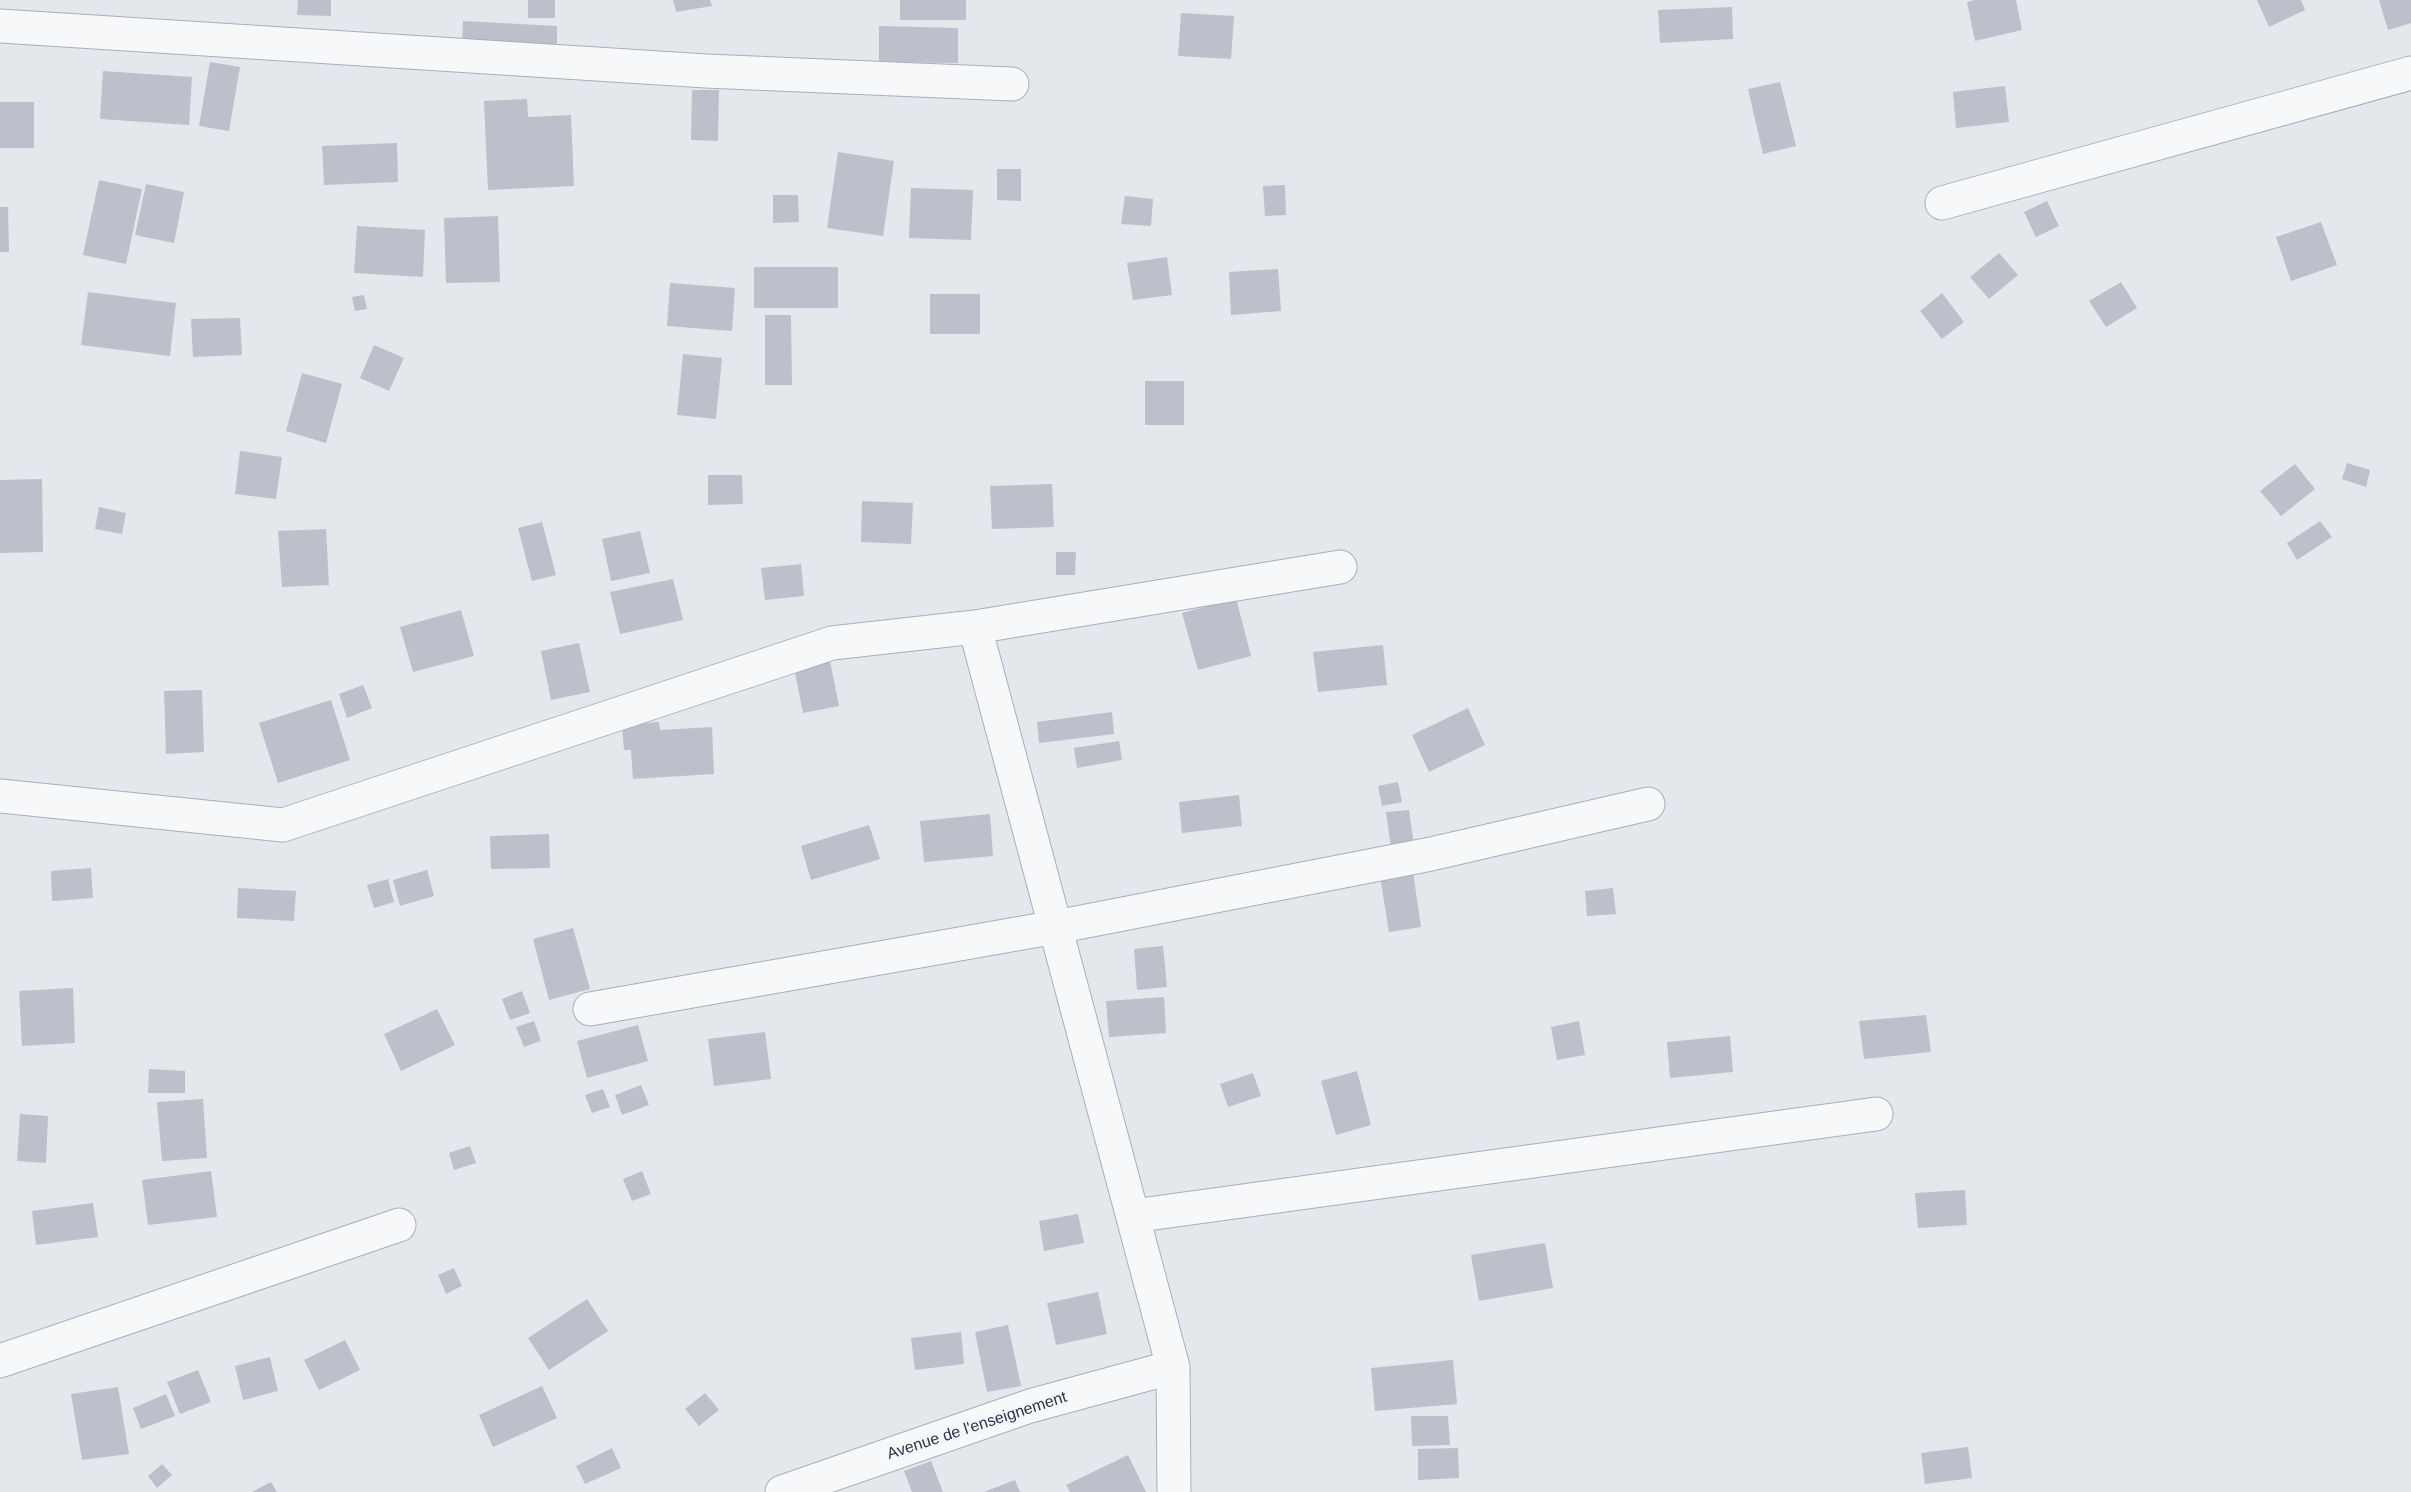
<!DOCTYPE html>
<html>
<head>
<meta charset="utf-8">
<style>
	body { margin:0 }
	canvas { display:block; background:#e4e7ec }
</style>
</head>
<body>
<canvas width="2411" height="1492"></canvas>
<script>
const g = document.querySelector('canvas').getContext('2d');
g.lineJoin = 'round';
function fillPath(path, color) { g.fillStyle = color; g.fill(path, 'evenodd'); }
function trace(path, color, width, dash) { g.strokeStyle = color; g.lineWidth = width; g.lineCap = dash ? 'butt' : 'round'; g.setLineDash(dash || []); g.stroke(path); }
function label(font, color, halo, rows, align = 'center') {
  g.font = font + ' Arial,sans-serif'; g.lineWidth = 6; g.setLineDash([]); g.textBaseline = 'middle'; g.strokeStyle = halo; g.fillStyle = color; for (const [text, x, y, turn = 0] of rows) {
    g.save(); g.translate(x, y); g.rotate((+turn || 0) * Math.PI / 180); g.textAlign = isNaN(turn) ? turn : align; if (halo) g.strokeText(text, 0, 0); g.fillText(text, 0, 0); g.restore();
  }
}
fillPath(new Path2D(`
	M298 0H331V16L297 15Z
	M528 0H555V18H528Z
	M673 0H710L712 6 676 12Z
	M900 0H966V20H900Z
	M1974 0H2016L2022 30 1975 41 1967 2Z
	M2257 0H2301L2305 10 2269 27Z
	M2379 0H2411V23L2388 30Z
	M1732 7 1733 39 1660 43 1658 10Z
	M1181 13 1234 16 1231 59 1178 56Z
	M463 21 557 26V51L462 46Z
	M879 26 958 28V63L879 62Z
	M210 62 240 67 229 131 199 126Z
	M103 71 192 77 189 125 100 119Z
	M1780 82 1796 146 1763 154 1748 89Z
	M2005 86 2009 122 1956 128 1953 92Z
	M692 90H719L718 141 691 140Z
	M527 99 528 117 571 115 574 186 488 190 484 101Z
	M0 102H34V148H0Z
	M397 143 398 182 324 185 322 146Z
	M838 152 894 161 883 236 827 228Z
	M997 169H1021V201L997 200Z
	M99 180 142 189 126 264 83 255Z
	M146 184 184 192 174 243 135 235Z
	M1285 185 1286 215 1265 216 1263 186Z
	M911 188 973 190 971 240 909 238Z
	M773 195H798L799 222 773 223Z
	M1125 196 1153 199 1151 226 1121 224Z
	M2047 201 2059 226 2036 237 2024 212Z
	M0 207H8L9 252H0Z
	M498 216 500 282 446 283 444 218Z
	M2321 222 2337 265 2291 281 2276 237Z
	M357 226 425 230 423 277 354 273Z
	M1999 253 2018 275 1989 299 1970 277Z
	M1167 257 1172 295 1133 300 1127 263Z
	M754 267H838V308H754Z
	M1278 269 1281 311 1231 315 1229 272Z
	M2121 282 2137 308 2106 327 2089 301Z
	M670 283 735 288 732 331 667 326Z
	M88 292 176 303 170 356 81 345Z
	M1942 293 1964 322 1942 339 1920 311Z
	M930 294H980V334H930Z
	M364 295 367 309 355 311 352 297Z
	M765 315H791L792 385H765Z
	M240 318 242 355 193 357 191 319Z
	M374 345 404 358 389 391 360 378Z
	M683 354 722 358 716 419 677 415Z
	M302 373 342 384 326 443 286 431Z
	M1145 381H1184V425H1145Z
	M240 451 282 457 276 499 235 494Z
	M2347 463 2370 470 2366 487 2342 479Z
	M2295 464 2315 489 2281 516 2260 491Z
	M708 475H742L743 504 708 505Z
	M42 479 43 552 0 553V480Z
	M1052 484 1054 527 992 529 990 486Z
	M862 501 913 503 911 544 861 542Z
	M99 507 126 513 122 534 95 529Z
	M2320 521 2332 537 2297 560 2287 543Z
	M542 522 556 575 532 581 518 528Z
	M326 529 329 585 282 587 278 531Z
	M640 531 650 573 611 581 602 539Z
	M1056 552H1076L1075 575H1056Z
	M801 564 804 596 765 600 761 568Z
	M673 579 683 620 620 634 610 592Z
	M1236 598 1251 656 1198 670 1182 613Z
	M461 610 474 656 413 672 400 627Z
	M579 643 590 692 551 700 541 651Z
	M1383 645 1387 685 1318 692 1313 652Z
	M830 661 839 706 803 713 794 668Z
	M363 685 372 708 347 718 339 694Z
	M202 690 204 752 166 754 164 691Z
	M331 700 350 760 278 783 259 723Z
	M1468 708 1485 745 1429 772 1412 735Z
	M1112 712 1114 734 1039 743 1037 722Z
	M659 722 660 730 712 727 714 774 633 779 631 750H624L622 725Z
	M1119 741 1122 760 1077 768 1074 748Z
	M1398 782 1402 802 1382 806 1378 786Z
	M1239 795 1242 826 1182 833 1179 802Z
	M1409 810 1414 845 1391 848 1386 812Z
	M990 814 993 856 924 862 920 821Z
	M869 825 880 859 811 880 801 846Z
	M549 834 550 868 491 869 490 836Z
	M1412 865 1421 927 1389 932 1379 870Z
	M91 868 93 898 52 901 51 871Z
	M427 870 434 896 400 906 393 880Z
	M388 879 394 902 374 908 367 885Z
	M238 888 296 891 294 921 237 918Z
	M1613 888 1616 914 1587 916 1585 891Z
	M573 928 590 989 549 1000 533 939Z
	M1163 946 1167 987 1137 990 1134 949Z
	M73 988 75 1043 22 1046 19 991Z
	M522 991 530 1013 510 1020 502 999Z
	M1164 997 1166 1033 1109 1037 1106 1001Z
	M437 1009 455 1045 401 1071 384 1034Z
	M1926 1015 1931 1052 1864 1059 1859 1021Z
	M534 1021 541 1041 524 1047 516 1027Z
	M1579 1021 1585 1055 1557 1060 1551 1027Z
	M638 1025 648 1061 587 1078 577 1041Z
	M765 1032 771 1079 714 1086 708 1039Z
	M1730 1036 1733 1072 1670 1078 1667 1042Z
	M149 1069 185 1071V1093H148Z
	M1357 1071 1371 1125 1336 1135 1321 1081Z
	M1253 1073 1261 1096 1228 1107 1220 1084Z
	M641 1085 649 1105 622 1115 615 1095Z
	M603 1089 610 1107 592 1113 585 1095Z
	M203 1099 207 1158 162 1161 157 1102Z
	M20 1114 48 1116 46 1163 17 1161Z
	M470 1146 476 1163 454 1170 449 1153Z
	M211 1171 217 1217 148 1225 142 1180Z
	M642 1171 651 1194 632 1201 623 1179Z
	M1965 1190 1967 1225 1918 1228 1915 1193Z
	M93 1203 98 1237 36 1245 32 1211Z
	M1078 1214 1084 1243 1044 1251 1039 1221Z
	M1545 1243 1553 1288 1479 1301 1471 1255Z
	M454 1268 462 1286 446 1294 438 1275Z
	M1098 1292 1107 1334 1056 1345 1047 1303Z
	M587 1299 608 1331 549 1370 528 1338Z
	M1008 1325 1021 1386 987 1392 975 1332Z
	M961 1332 964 1364 915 1370 911 1338Z
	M345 1340 360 1370 319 1390 304 1360Z
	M270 1357 278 1391 243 1400 235 1366Z
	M1453 1360 1457 1404 1375 1411 1371 1368Z
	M198 1370 211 1402 180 1414 167 1382Z
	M542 1386 557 1418 493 1447 479 1415Z
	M118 1387 129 1454 82 1460 71 1394Z
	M705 1393 719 1410 699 1426 685 1409Z
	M166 1394 175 1416 141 1429 133 1408Z
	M1411 1416H1448L1450 1445 1412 1446Z
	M1968 1447 1972 1478 1925 1484 1921 1453Z
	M612 1448 621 1468 585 1484 576 1466Z
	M1458 1448 1459 1478 1418 1480V1449Z
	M1128 1455 1146 1492H1070L1066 1485Z
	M931 1461 943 1492H912L904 1471Z
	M162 1464 172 1475 157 1488 148 1476Z
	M1015 1480 1020 1492H984Z
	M271 1482 277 1492H252Z`), '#bbc0ca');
const minor = new Path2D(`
	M0 26 706 71 1012 84
	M1942 203 2411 73
	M975 627 1173 1367 1174 1492
	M0 796 283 825 832 643 975 627 1340 567
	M590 1009 1056 927 1431 854 1648 804
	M1133 1216 1876 1114
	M0 1361 399 1225
	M782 1492 1030 1406 1173 1367`);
trace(minor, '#a9aeb7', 35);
trace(minor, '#f7f8fa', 33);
label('16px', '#2b3445', '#f4f6f9', [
	["Avenue de l'enseignement",977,1426,-18]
]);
</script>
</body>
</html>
